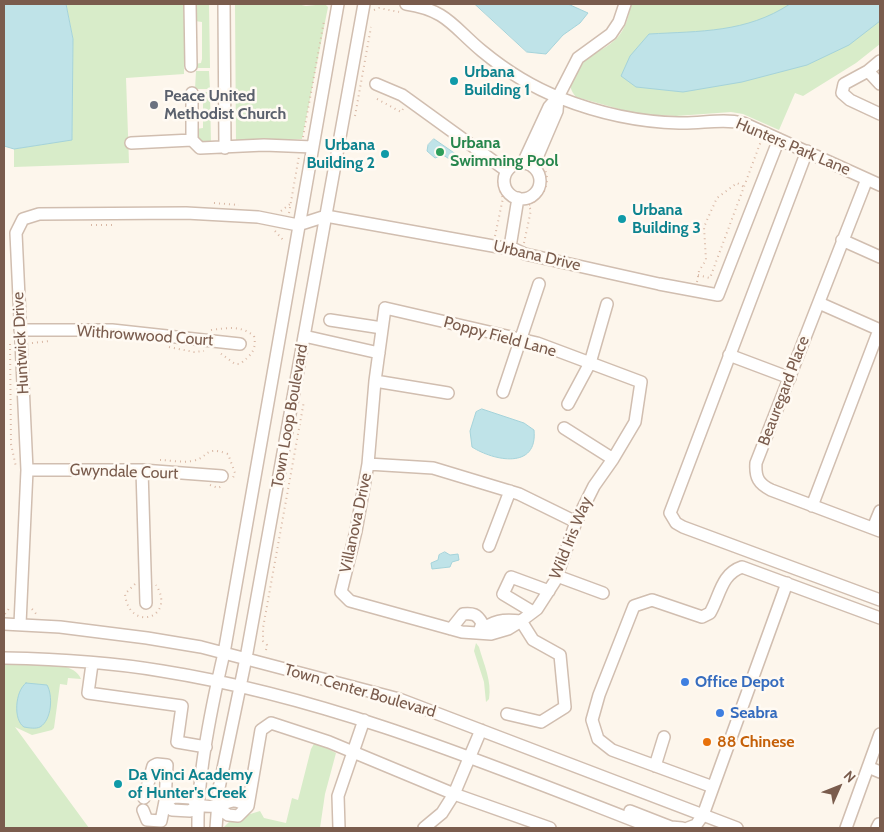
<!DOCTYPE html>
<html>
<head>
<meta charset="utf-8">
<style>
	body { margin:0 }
	#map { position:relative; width:884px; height:832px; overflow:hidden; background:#fdf6ec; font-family:Cabin,sans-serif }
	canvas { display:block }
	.frame { position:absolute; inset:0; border:5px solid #7a5c4d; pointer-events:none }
	.north { position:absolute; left:814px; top:762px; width:50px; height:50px; -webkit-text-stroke:4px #fffaf3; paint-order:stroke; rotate:46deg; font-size:14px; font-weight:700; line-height:20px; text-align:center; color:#7a5c4d }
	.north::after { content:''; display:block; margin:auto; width:18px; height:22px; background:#7a5c4d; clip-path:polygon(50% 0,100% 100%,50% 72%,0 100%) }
</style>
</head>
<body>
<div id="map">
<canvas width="884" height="832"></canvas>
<div class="frame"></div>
<div class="north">N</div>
</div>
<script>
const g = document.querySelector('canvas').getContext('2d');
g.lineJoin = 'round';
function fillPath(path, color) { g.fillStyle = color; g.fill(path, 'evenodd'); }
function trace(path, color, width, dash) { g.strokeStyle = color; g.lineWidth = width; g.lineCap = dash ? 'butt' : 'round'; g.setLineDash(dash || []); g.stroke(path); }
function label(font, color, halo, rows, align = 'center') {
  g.font = font + ' Cabin,sans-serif'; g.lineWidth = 5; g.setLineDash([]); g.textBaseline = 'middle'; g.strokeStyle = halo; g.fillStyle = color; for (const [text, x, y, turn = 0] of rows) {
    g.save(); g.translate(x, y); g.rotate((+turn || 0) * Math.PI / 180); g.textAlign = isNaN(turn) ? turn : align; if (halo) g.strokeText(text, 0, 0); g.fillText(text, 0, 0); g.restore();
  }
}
fillPath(new Path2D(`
	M66 4H185L184 74 126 78 129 163 14 167V149L72 139 73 39Z
	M196 4H209L210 68H195V64L201 63 202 59V22L195 21Z
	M235 4H297L306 6 325 4 328 7 302 139 236 143Z
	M631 4H880V44L856 63 803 96 795 93 779 130 743 114 731 112 676 116 637 114 576 97C570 90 569 85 573 77 584 53 599 55 616 39 625 30 629 16 631 4Z
	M196 71H209L210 89H195Z
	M195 92H210L211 144 203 143 198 137 196 129 203 128V98H197Z
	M476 643 479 647C484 665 492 681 489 699L486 702 484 682 474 651Z
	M4 663 63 666C70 668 78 671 81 679L68 678 67 685 60 684 54 728 52 730 32 735 15 727 89 828H4Z
	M315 742 336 753 325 794 320 828H223L231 820 260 811 264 818 286 823 292 798 298 800 311 749Z`), '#d8ecc9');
const water = new Path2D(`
	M4 4H66L73 39 72 140 14 149 4 146Z
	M475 4H568L588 13 580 23 563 35 546 54 527 52Z
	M790 4H880V21L849 45 807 65 742 82 683 92 636 87 621 76 630 56 649 34C700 31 746 33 790 4Z
	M434 139 463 159V163L459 165 443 155 435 158 427 151 428 145Z
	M482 409 524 423 534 430C538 470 494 461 472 447L470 431 476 412Z
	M445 552 450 555 458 554 459 560 452 562 450 567 432 569 431 563 438 560 439 555Z
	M26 683 47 685C53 695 52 720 40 727 36 729 29 728 24 727 13 720 15 691 26 683Z`);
fillPath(water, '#bfe3e8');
trace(water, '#a5d3da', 1);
const minor = new Path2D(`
	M190 4 191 66
	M224 4 225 148
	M406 4C447 10 453 27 482 51 505 70 532 87 560 98 598 113 637 122 679 123 700 124 722 118 743 123L880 185
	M880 61 868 71 880 84
	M868 71 844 84 842 93 850 100 880 114
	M376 84 402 95 507 171
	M192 93V140L200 148 264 145 313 147
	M131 143 192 140
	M807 151 670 513 676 523 683 527 880 600
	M523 163 549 107 558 97 578 58 611 34 619 22 625 4
	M504 181a18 18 0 1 1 36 0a18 18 0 1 1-36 0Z
	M533 167 557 111 558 97
	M867 179 756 463C755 478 759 484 771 490L880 531
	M842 240 880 257
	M510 247 518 198
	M819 303 880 330
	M385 308 537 343 641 382 635 422 613 459 594 486 576 522 555 581 537 609 521 621 508 629 491 634 462 632 350 601 341 592 356 531 368 464 375 381Z
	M330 320 382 328
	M20 330H112L240 344
	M304 336 379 353
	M729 355 790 378
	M375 381 448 393
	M503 392 539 284
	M568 404 590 363 607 304
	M564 428 613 459
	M368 464 433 468 519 494 576 522
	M27 470H142L222 476
	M142 470 146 603
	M812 506 879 330
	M873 528 880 511
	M489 546 510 491
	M557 576 603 593
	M533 612 503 594 511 577 549 591
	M4 624 60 627 147 638 201 647 399 699 737 828
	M20 624 27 470 16 233 23 219 39 214 186 213 258 217 298 225 326 216 504 248 510 247 525 254 659 284 718 295 779 139
	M451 629 463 614C473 613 477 614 482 623L479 632
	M479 632C493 620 503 619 521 621L533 640 560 655 565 707 541 722 507 714
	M4 658C56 659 110 662 162 671 332 698 493 766 653 828
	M92 664 88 693 182 706 177 742 206 747
	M655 766 664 737
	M868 767 880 772
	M713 787 612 750 598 739 592 720 599 695 634 606 652 600 702 617 710 613C720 596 721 574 742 567L880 618
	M165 801 172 810 190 811 198 805C203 806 209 807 214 806 230 805 228 795 248 806
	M165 801 175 797 191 798 198 805
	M216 806 228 815 238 816 248 806 261 730 271 723 329 742 454 794 550 828
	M143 810 147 820 161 821 165 801 167 765 157 764 153 766 144 798
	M630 811 671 827 682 828
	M198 828C197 776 212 704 224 653L338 4
	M216 828 219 788 246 658 364 4
	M339 828 338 796 364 720
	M424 828 442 813 454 794 481 730
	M688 828 696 825 703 815 787 583
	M846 828 880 734
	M877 828 879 824`);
trace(minor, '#d1beb0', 14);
trace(new Path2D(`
	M374 10 379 8 399 12
	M377 99 401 112 403 109
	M355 116 371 27
	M303 137 324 21
	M214 203 239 205
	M529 205C543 197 552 183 544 168
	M281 211 290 204
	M289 213 299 156
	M91 225H116
	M275 231 284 241
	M495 236 503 198 499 188 498 178
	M524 243 531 210 528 205
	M698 275 710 278 761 141
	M697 282 699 271 706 260 704 227 711 211 717 198 737 183 744 187
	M211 330C227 328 241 325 254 336 257 350 251 355 240 364H235L220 353
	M32 343 50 341
	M10 344 11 444 16 467
	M169 347 194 352 204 351
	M160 460C170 460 182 463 192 461 210 458 203 445 228 454L235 473 232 480
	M210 485 218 488 222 486
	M135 584 125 594C129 633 177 618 156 585
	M32 609 38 616
	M5 614 11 606
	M266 650 267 645 263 641V628L304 401`), '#d9b8a5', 2, [1, 4]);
trace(minor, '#fff', 11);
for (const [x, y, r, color] of [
	[454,81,5,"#0f9aa8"],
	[154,105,5,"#6b7280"],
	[440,152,5,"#2e9e5b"],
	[385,154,5,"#0f9aa8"],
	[622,219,5,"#0f9aa8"],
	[685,682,5,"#3f7fe0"],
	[720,713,5,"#3f7fe0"],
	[707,742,5,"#e8710a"],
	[118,784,5,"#0f9aa8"]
]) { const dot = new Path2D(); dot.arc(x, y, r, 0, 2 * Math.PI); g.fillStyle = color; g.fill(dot); trace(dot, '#fffaf3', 2); }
label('bold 16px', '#0d838f', '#fffaf3', [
	["Urbana",464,72],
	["Building 1",464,90],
	["Urbana",375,145,"right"],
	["Building 2",375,163,"right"],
	["Urbana",632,210],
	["Building 3",632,228],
	["Da Vinci Academy",128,775],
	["of Hunter's Creek",128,793]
], 'left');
label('bold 16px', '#5b616d', '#fffaf3', [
	["Peace United",164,96],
	["Methodist Church",164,114]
], 'left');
label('bold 16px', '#27864d', '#fffaf3', [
	["Urbana",450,143],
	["Swimming Pool",450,161]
], 'left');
label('16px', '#7a5c4d', '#fffaf3', [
	["Hunters Park Lane",793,147,23],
	["Urbana Drive",537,256,13],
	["Withrowwood Court",145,336,4],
	["Poppy Field Lane",500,337,15],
	["Huntwick Drive",21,343,-93],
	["Beauregard Place",784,391,-69],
	["Town Loop Boulevard",290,416,-80],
	["Gwyndale Court",124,472,2],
	["Villanova Drive",356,523,-78],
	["Wild Iris Way",571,538,-68],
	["Town Center Boulevard",360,691,16]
]);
label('bold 16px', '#366cbe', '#fffaf3', [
	["Office Depot",695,682],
	["Seabra",730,713]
], 'left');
label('bold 16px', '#c56008', '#fffaf3', [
	["88 Chinese",717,742]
], 'left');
</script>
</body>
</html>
